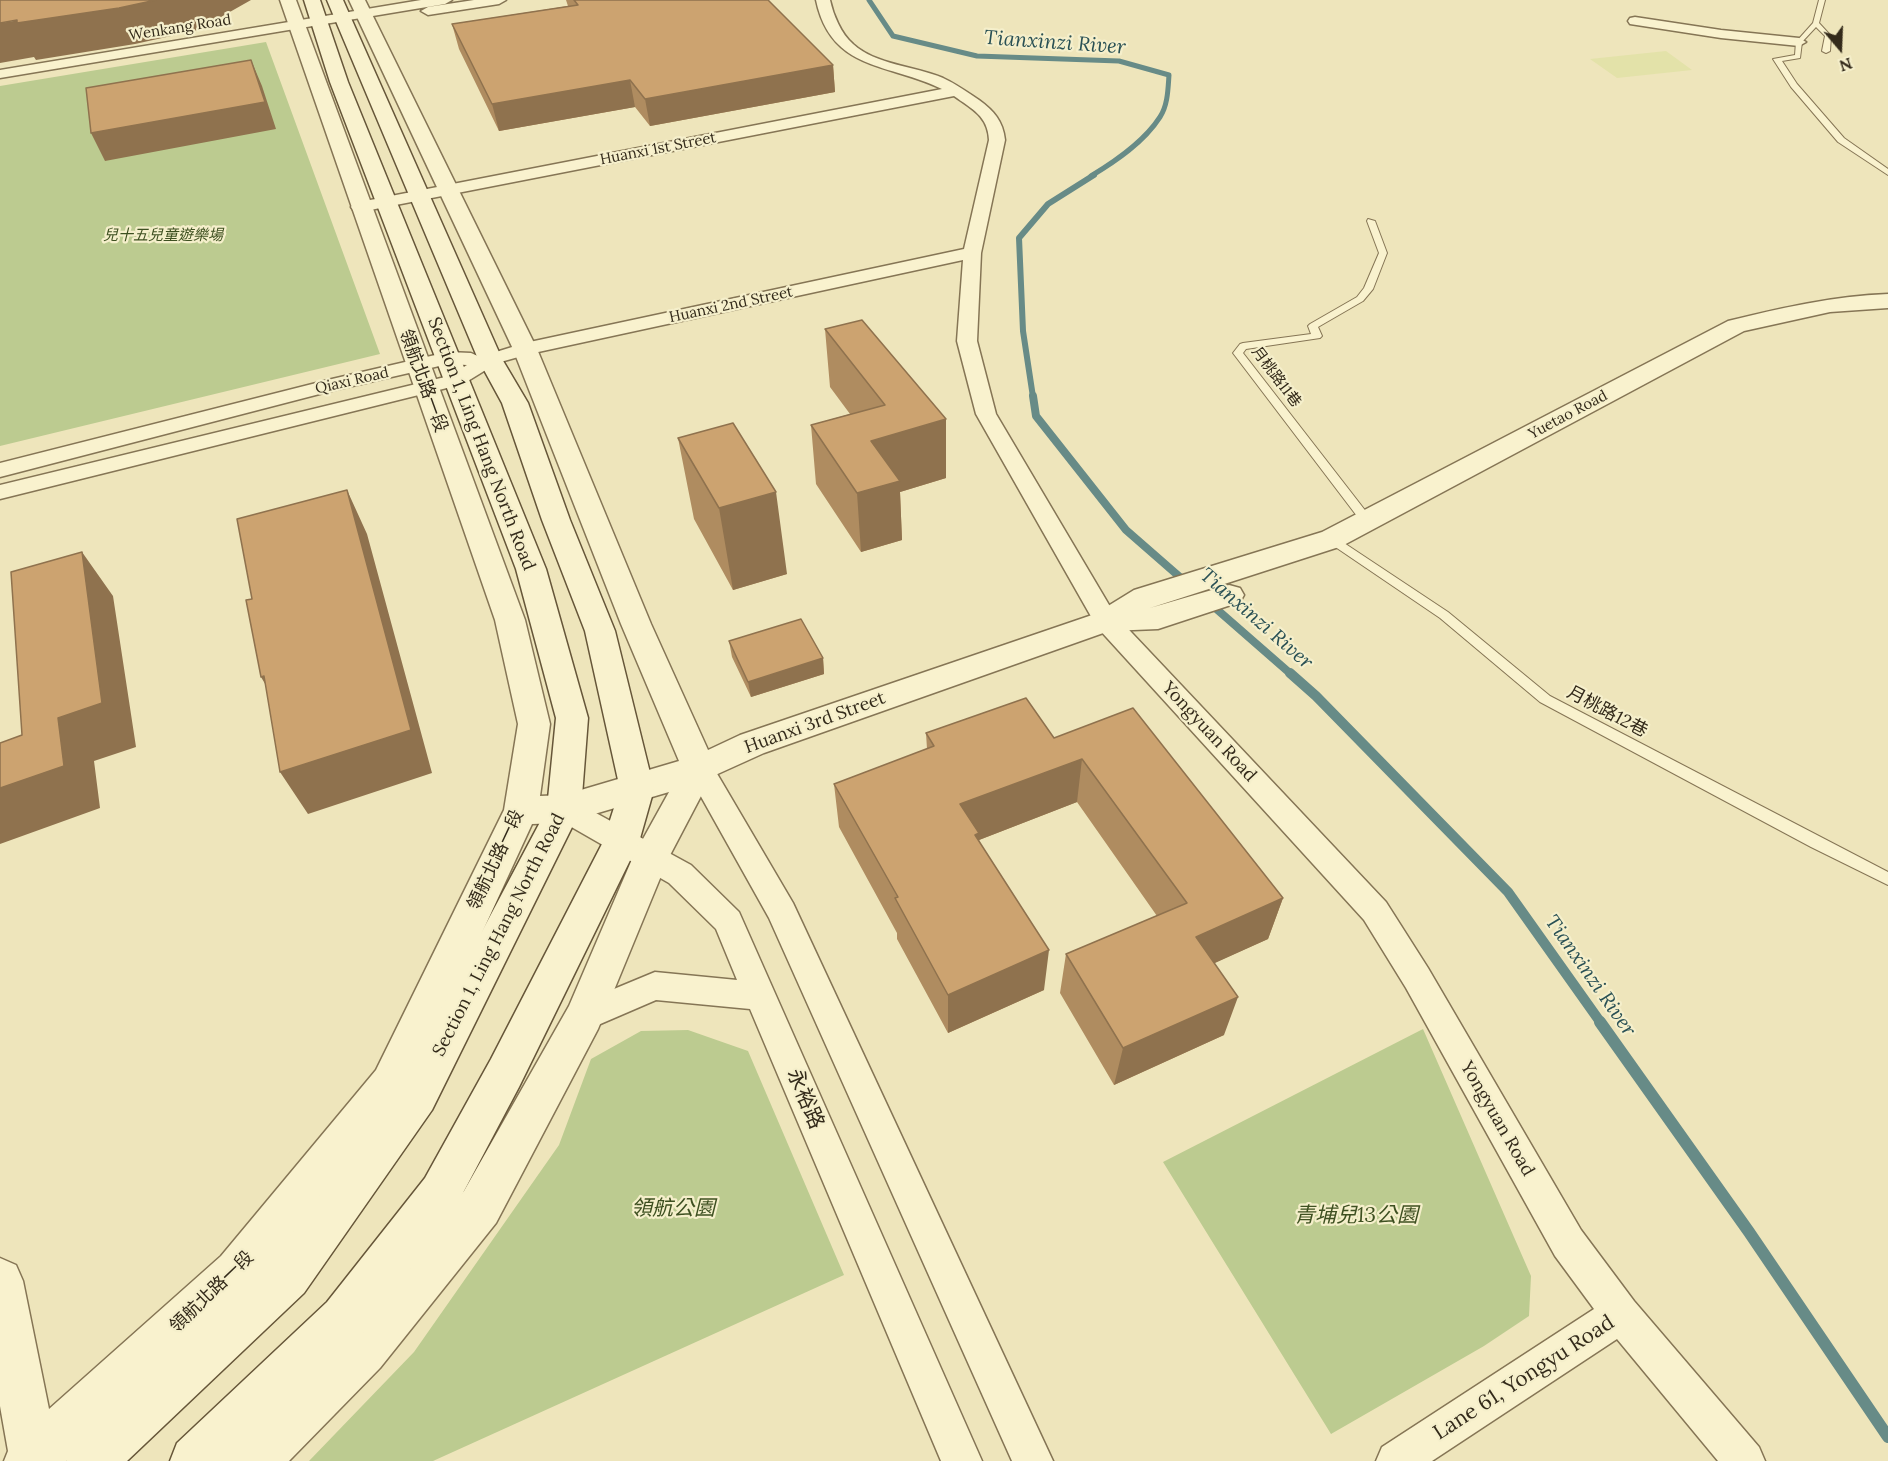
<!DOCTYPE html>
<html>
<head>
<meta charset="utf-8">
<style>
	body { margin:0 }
	#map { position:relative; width:1888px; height:1461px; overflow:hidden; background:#eee5bb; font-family:Lora,serif }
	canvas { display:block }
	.north { position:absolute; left:1810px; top:18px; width:60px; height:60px; -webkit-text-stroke:4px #f5efcb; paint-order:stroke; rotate:161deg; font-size:16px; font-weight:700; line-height:24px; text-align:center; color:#332a1a }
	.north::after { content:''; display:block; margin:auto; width:21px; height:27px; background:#332a1a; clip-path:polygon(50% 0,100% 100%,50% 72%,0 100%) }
</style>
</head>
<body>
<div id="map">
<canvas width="1888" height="1461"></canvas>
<div class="north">N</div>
</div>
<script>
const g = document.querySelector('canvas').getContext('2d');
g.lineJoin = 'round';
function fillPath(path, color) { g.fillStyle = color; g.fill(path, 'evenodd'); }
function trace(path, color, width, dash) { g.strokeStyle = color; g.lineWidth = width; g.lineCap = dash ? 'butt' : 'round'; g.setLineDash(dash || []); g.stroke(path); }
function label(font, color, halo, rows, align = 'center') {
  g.font = font + ' Lora,"Noto Sans TC",serif'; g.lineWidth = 4.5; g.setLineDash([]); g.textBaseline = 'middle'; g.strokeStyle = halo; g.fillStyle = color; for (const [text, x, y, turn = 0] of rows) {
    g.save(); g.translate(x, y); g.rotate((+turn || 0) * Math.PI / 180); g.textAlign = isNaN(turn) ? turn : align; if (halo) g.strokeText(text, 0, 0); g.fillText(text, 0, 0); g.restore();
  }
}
fillPath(new Path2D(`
	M1666 51 1692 70 1617 78 1590 59Z`), '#e3e2a9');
fillPath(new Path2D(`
	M266 42 380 354 0 446V86Z
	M1423 1029 1531 1276 1529 1316 1484 1346 1331 1434 1163 1162Z
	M688 1030 748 1051 844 1275 433 1461H309L414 1352 559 1145 591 1059 641 1031Z`), '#bccb90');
trace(new Path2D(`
	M869 0 893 36 977 56 1119 61 1169 75C1168 88 1168 105 1160 117 1144 142 1116 161 1091 176`), '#678b87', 5);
trace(new Path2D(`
	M1033 397 1023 331 1019 238 1048 204 1094 175`), '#678b87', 6);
trace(new Path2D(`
	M1033 396 1036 416 1126 530 1292 675`), '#678b87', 8);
trace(new Path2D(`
	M1290 673 1316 696 1508 892 1601 1023`), '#678b87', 10);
trace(new Path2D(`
	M1600 1022 1749 1232 1888 1437`), '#678b87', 12);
const service = new Path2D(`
	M1819 0H1825L1819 23 1831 36 1830 51 1826 53 1822 51 1825 36 1816 27 1802 42 1800 58 1782 61 1797 84 1844 138 1888 169V175L1838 142 1791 87 1773 59 1795 55 1796 42 1813 23Z
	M1368 219 1375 221 1387 253 1373 289 1363 301 1318 327 1322 336 1320 338 1246 349 1243 353 1371 518V524H1363L1233 353 1240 344 1243 343 1311 334 1308 326 1310 324 1357 297 1364 288 1379 253 1367 221Z
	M1332 535 1448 612 1550 696 1888 872V885L1811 847 1540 702 1440 618 1328 542 1326 539Z`);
const minor = new Path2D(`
	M421 0H452L445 4 0 78V70Z
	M474 0H506L499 4 428 15 421 11 428 7Z
	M816 0H830C833 14 841 34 853 44 876 65 915 66 943 78 956 84 967 92 979 100 994 111 1003 121 1005 140L981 253 977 341 996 414 1115 615 1386 902 1428 968 1581 1230 1634 1301 1759 1447 1765 1461H1718L1617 1339 1432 1461H1376L1382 1447 1594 1309 1555 1256 1406 988 1364 920 1097 627 976 414 957 341 963 260 529 354 497 363 463 384 0 499V485L449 376 467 365 448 364 335 390 0 477V463L332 379 448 352 471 353 480 357 525 343 964 249 989 140C988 116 972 109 954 96L360 212 354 211 351 207 354 203 360 202 942 89C890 63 831 72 816 0Z
	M1635 17 1721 30 1799 38 1806 42 1799 46 1721 38 1630 24 1628 21 1630 18Z
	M699 757 709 760 793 903 1053 1461H1012L769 918 685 768 689 760Z
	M564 798 574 801 691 865 739 912 982 1461H941L750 1009 656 1000 584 1031 573 1026 568 1016 573 1006 655 972 737 980 716 929 669 883 554 817 550 809 554 801Z`);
const tertiary = new Path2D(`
	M280 0H296L525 620 550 724 540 796 564 795 679 761 621 624 513 349 349 0H365L537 349 651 624 708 750 740 735 1095 614 1134 590 1322 532 1728 321C1781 308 1833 296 1888 294V308L1830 312 1744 331 1342 546 1150 608 1229 585 1240 588 1244 595 1240 602 1158 629 1109 631 764 753 711 777 668 859 598 1029 496 1223 380 1368 289 1461H229L236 1443 346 1334 464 1191 569 1006 633 857 669 792 564 823 532 824 406 1098 253 1288 66 1461H4L8 1451 0 1406V1258L16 1265 23 1281 49 1409 221 1256 376 1070 504 810 518 724 495 620Z`);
const secondary = new Path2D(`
	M304 0H320L348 82 546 569 588 718 581 809 432 1110 304 1293 127 1461H66L73 1443 272 1261 402 1082 547 809 556 718 516 569 330 82Z
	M327 0H343L502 359 528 403 570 520 615 631 654 789 639 842 519 1087 455 1208 361 1336 231 1461H170L177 1443 327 1302 425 1178 491 1059 603 842 620 789 585 631 542 520 502 403 478 359Z`);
trace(service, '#857555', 2);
trace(minor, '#857555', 3);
trace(tertiary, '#857555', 3);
trace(secondary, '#665639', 3);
fillPath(service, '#f9f2ce');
fillPath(minor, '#f9f2ce');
fillPath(tertiary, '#f9f2ce');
fillPath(secondary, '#f9f2ce');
fillPath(new Path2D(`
	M566 0H768L833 65 835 92 650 126 635 107 499 131 459 49 452 24 568 6Z
	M825 329 946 478 900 492 902 540 861 552 816 484 811 425 850 414 830 387Z
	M678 438 787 574 733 590 694 519Z
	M729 641 823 658 824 674 751 697 732 657Z
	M926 733 1054 738 1283 898 1268 939 1214 963 1224 1035 1114 1085 1060 993 1066 954 1157 916 1077 802 979 840 1044 990 948 1033 897 939V933L839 827 834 784 927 749Z`), '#af8c60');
fillPath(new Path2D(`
	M156 0H251L198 30 135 44 36 60 34 57 0 63V23Z
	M251 60 262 86 276 129 105 161 91 133Z
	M833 65 835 92 650 126 645 99Z
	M630 80 635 107 499 131 492 104Z
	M946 419V478L900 492 902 540 861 552 857 493 871 441Z
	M347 490 367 534 432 773 308 814 280 772Z
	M776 492 787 574 733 590 719 508Z
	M82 552 113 596 136 747 94 761 100 808 0 844V788L58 718Z
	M823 658 824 674 751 697 748 682Z
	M264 676 287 721 261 677Z
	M1082 759 1077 802 979 840 977 875 960 804Z
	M1283 898 1268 939 1184 977 1196 937Z
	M1049 950 1044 990 948 1033V995Z
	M1238 997 1224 1035 1114 1085 1123 1048Z`), '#8f724e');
const building = new Path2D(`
	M0 0H156L119 8 17 23V20L0 23Z
	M574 0H768L833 65 645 99 630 80 492 104 452 24 578 5Z
	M251 60 265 102 91 133 86 88Z
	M862 320 946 419 871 441 900 481 857 493 811 425 885 405 825 329Z
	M733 423 776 492 719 508 678 438Z
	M347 490 411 730 280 772 264 676 261 677 246 600 252 599 237 519Z
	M82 552 102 703 58 718 64 766 0 788V743L22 735 11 572Z
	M801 619 823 658 748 682 729 641Z
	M1026 698 1054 738 1133 708 1283 898 1196 937 1238 997 1123 1048 1066 954 1187 903 1082 759 960 804 979 833 975 835 1049 950 948 995 895 898 898 897 834 784 934 746 926 733Z`);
fillPath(building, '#cca370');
trace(building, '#8f724e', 1.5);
label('15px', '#332a1a', '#f5efcb', [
	["Wenkang Road",180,28,-9],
	["Huanxi 1st Street",658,149,-11],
	["Huanxi 2nd Street",731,305,-12],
	["月桃路11巷",1276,377,53],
	["Qiaxi Road",352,381,-13],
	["Yuetao Road",1568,415,-28]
]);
label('italic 15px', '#3e5021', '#f5efcb', [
	["兒十五兒童遊樂場",163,236]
]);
label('18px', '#332a1a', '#f5efcb', [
	["領航北路一段",423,381,70],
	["Section 1, Ling Hang North Road",481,444,69],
	["月桃路12巷",1607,712,28],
	["Huanxi 3rd Street",815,723,-20],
	["Yongyuan Road",1209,732,47],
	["領航北路一段",496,860,-65],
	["Section 1, Ling Hang North Road",499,935,-63],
	["Yongyuan Road",1497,1119,60],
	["領航北路一段",212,1292,-44]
]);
label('italic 20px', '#295054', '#f5efcb', [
	["Tianxinzi River",1055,43,4],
	["Tianxinzi River",1256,619,41],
	["Tianxinzi River",1590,976,55]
]);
label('21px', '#332a1a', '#f5efcb', [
	["永裕路",805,1099,67],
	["Lane 61, Yongyu Road",1524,1378,-33]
]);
label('italic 21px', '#3e5021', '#f5efcb', [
	["領航公園",673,1209],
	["青埔兒13公園",1356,1216]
]);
</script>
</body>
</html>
